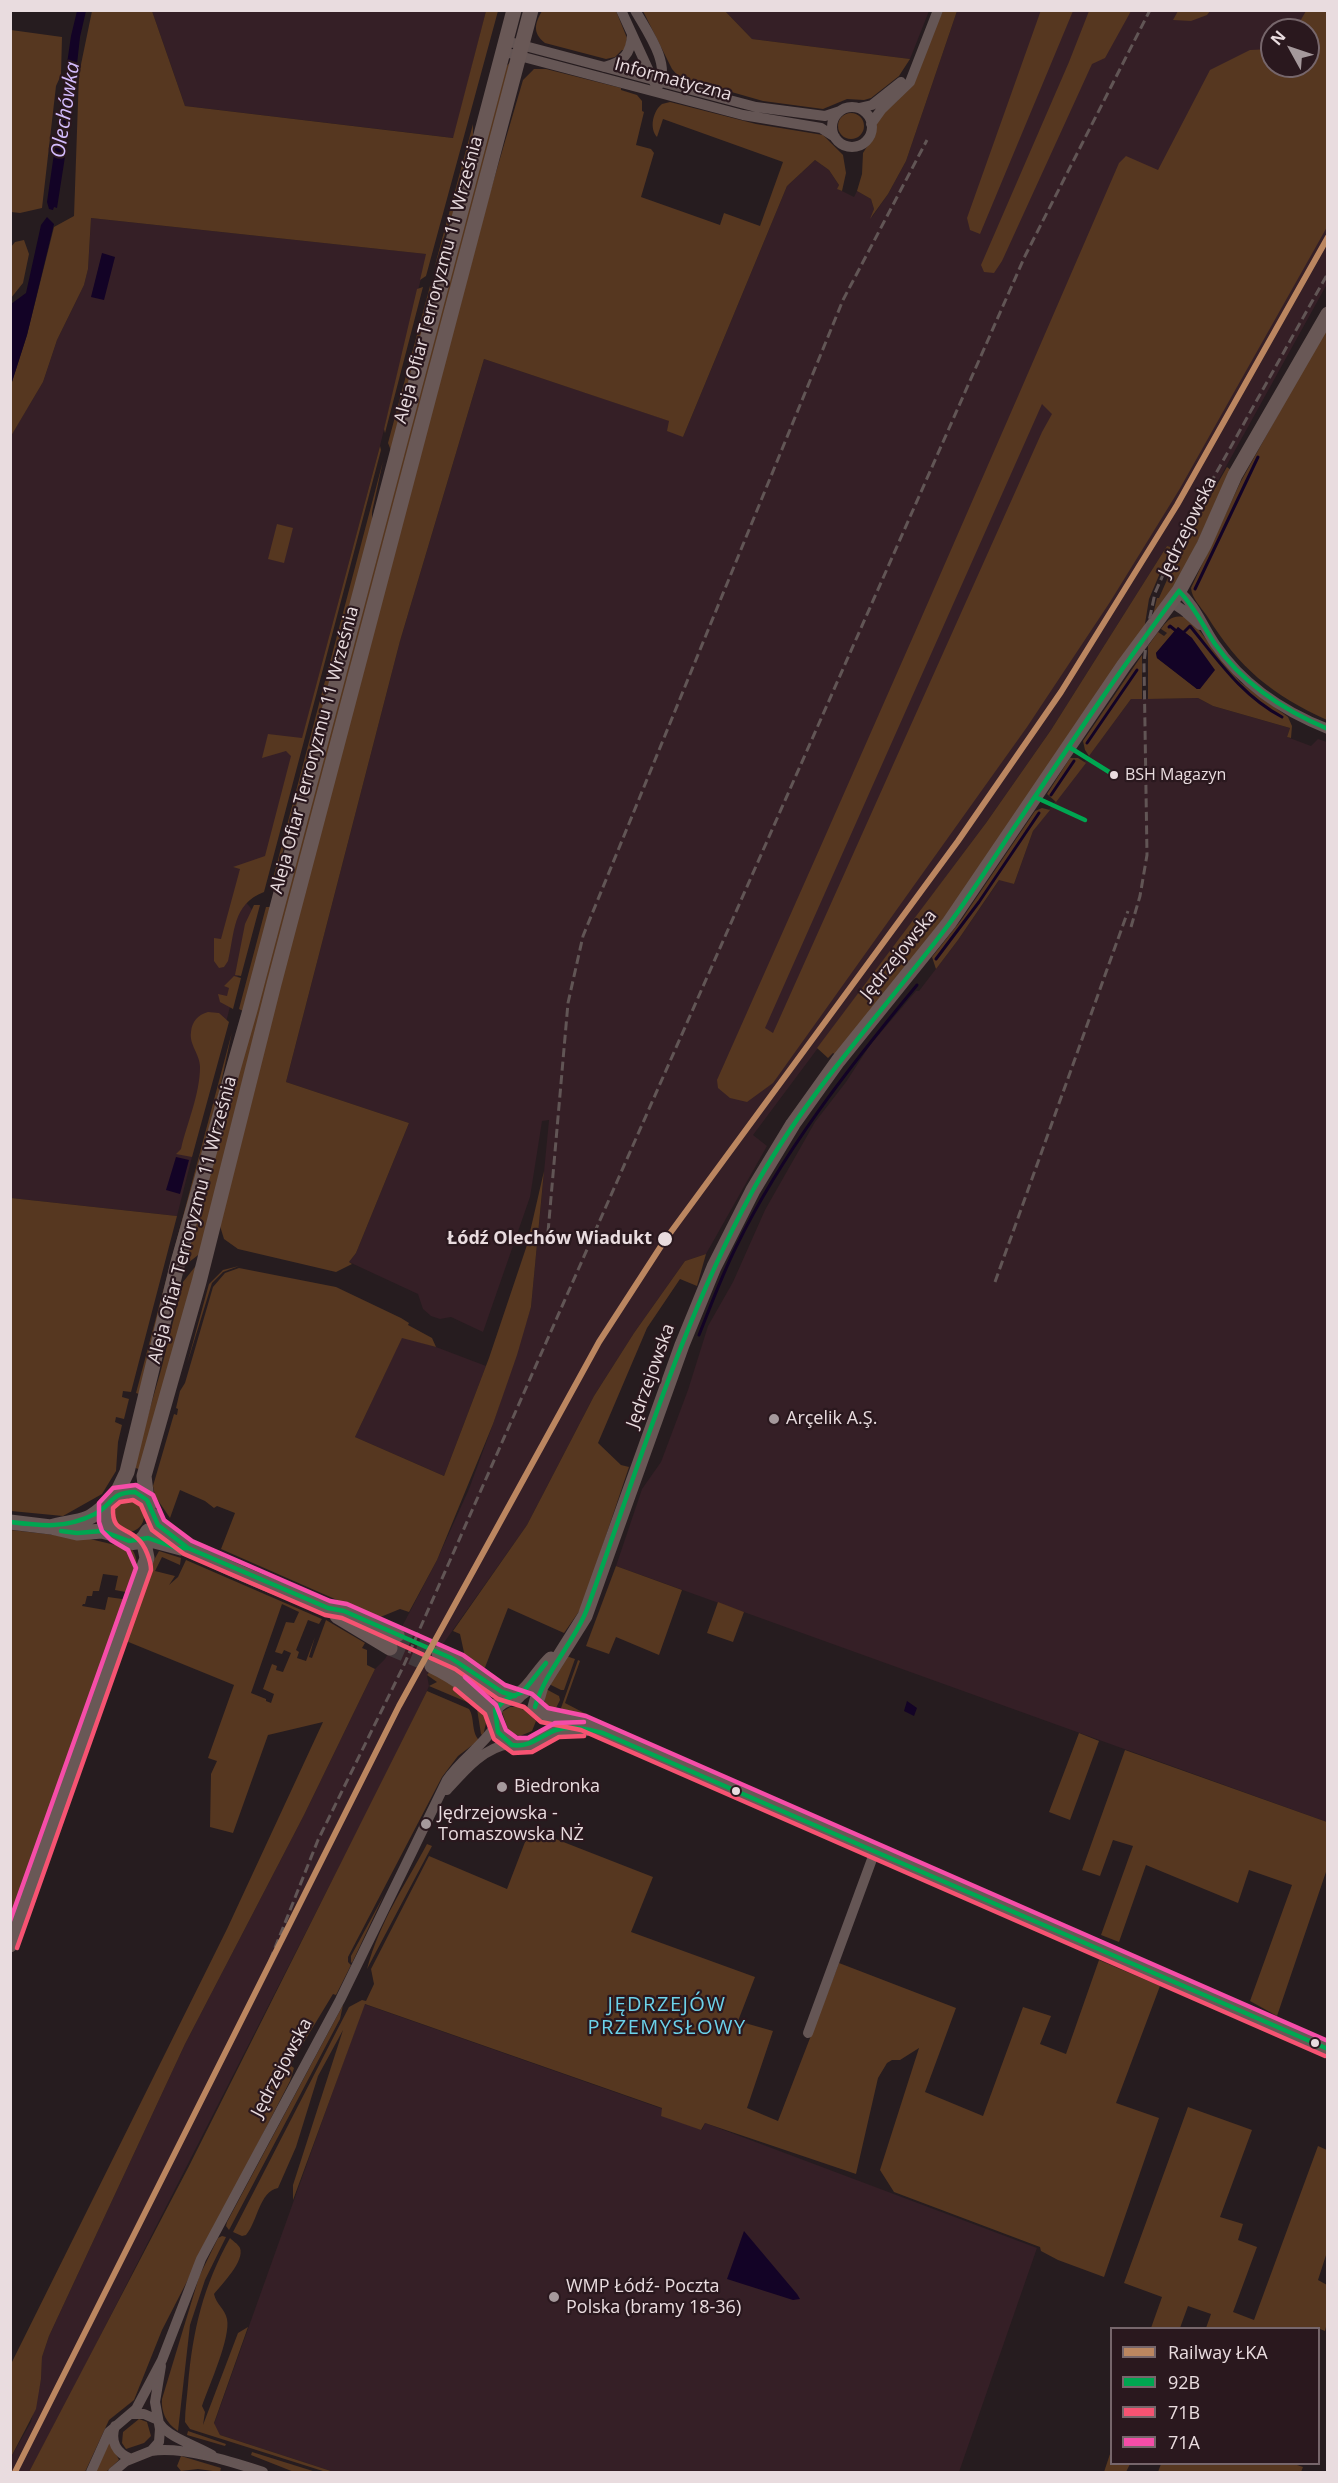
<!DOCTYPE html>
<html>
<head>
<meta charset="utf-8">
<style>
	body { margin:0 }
	#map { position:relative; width:1338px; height:2483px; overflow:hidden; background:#261c1f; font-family:"Open Sans",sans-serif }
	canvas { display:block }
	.frame { position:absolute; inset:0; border:12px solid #e9dcdf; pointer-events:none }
	.legend { position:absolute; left:1110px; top:2327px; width:210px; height:138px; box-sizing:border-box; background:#2a181e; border:2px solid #76666b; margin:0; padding:8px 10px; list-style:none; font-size:18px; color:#e9dcdf }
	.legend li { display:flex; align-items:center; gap:12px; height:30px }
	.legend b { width:30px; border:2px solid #76666b }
	.north { position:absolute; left:1260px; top:18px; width:60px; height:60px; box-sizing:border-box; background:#2a181e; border:2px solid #76666b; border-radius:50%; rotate:310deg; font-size:16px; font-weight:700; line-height:24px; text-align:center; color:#e9dcdf }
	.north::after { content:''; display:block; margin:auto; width:21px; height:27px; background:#a5999c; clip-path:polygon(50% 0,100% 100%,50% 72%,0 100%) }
</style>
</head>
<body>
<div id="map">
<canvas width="1338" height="2483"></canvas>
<div class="frame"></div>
<ul class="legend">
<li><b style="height:8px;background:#bb8660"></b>Railway ŁKA</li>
<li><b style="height:8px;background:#00a651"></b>92B</li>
<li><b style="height:8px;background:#f65372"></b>71B</li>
<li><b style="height:8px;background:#f54da8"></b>71A</li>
</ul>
<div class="north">N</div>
</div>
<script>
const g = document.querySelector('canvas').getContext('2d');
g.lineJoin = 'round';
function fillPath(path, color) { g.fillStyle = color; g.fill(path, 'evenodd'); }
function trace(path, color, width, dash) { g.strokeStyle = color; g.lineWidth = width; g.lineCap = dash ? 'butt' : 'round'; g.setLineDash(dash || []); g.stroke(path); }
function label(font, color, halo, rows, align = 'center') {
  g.font = font + ' "Open Sans",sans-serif'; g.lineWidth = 4.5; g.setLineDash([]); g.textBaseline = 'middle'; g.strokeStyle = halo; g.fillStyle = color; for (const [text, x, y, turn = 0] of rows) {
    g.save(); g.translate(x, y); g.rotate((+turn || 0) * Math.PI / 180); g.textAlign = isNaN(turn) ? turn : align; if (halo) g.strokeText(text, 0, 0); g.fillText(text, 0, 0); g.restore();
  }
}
fillPath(new Path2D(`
	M152 11H486L454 138 185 106Z
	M725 11H929L910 59 752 39Z
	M957 11H1327V284L1181 548 1167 546 1051 730 986 823 753 1135 767 1146 706 1254 685 1261 634 1333 594 1396 527 1525 443 1644 427 1675 429 1686 427 1691 363 1820 58 2419 29 2472H11V2457L31 2422 41 2379 42 2357 49 2336 185 2044 304 1815 375 1669 385 1659 437 1560 469 1489 493 1424 531 1307 549 1120 542 1121 530 1197 483 1332 451 1317 440 1319 431 1316 423 1309 418 1294 349 1262 356 1253 409 1123 286 1082 400 641 484 359 670 421 683 437 787 186 815 160 829 170 839 185 838 189 854 197 857 191 871 199 874 209 872 217 888 194 906 161ZM1272 30H1308V66H1272Z
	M91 218 427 254 380 446 262 889 245 901 254 912 177 1216 11 1198 10 437 43 382 57 340 84 285 88 269Z
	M1198 698 1213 706 1290 728 1287 737 1311 746 1318 739 1327 742V1822L616 1566 642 1489 661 1462 688 1390 708 1326 733 1282 765 1210 815 1122 846 1082 870 1045 916 991H919L958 940 1000 879 1014 884 1033 831 1131 699Z
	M402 1337 436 1347 486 1366 444 1476 355 1437Z
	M364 2004 663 2109 661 2115 702 2130 705 2123 753 2141 1037 2248 959 2472H334L220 2435 214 2424Z`), '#351f26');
fillPath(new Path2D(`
	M1041 10 1073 11 980 234 970 230 967 218Z
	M92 11H152L185 106 453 138 486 11H498L426 276 420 280 426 254 91 218 88 269 84 285 57 340 43 382 11 436V385L27 335 54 227 74 216 79 74Z
	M542 11H616L627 38 625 51 622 50 615 57 606 59 545 43C532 33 535 23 542 11Z
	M643 11H725L752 39 910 59 899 76 871 98 864 100 847 99 823 109 763 101 679 77 672 69Z
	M943 11H957L906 161 888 194 870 219 874 209 871 199 857 191 862 174 863 153 873 137 878 118 898 100Z
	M1089 11H1131L1105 58 1092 64 1002 261 994 273 984 272 981 265 1069 62Z
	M1178 11V10L1210 11 1207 15 1191 21 1173 20Z
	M1306 11H1327V227L1179 490 1110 602 1027 727 773 1083 747 1102 730 1098 718 1088 717 1080C853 775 987 469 1119 163L1126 156 1158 170 1210 70 1250 50 1272 49V66H1308V30H1295ZM1042 404 1052 414 1042 432 773 1033 765 1028Z
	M11 30 62 37 61 75 56 86 42 208 20 213 11 212Z
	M511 61 202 1252 184 1266 505 68Z
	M534 69H546L621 88V90L637 95 642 101V111L644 112 636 145 651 149 654 153 641 197 720 225 724 213 760 226 783 162 663 119 657 137C649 128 653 111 662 104L670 102 756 124 823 135 843 155 846 173 842 191 837 189 839 185 829 170 815 160 787 186 683 437 667 431 669 421 484 359 400 641 286 1082 409 1123 356 1253 349 1262 352 1264 336 1272 238 1249 224 1239 220 1226 264 1047 489 196 523 80Z
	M838 126a13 13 0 1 1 26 0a13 13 0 1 1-26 0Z
	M473 124V144L455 212 446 231 434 269Z
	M24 240 29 254 23 283 11 298V247L15 242Z
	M435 285 392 453 388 443 430 286Z
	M423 287 385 433 384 429 417 289Z
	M1327 326V720C1272 695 1239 668 1207 616 1201 607 1192 599 1191 588L1240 483Z
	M380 446 381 450 264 892C232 904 235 933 228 961L224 967 219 968 214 961V938L221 939 240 869 233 867 265 856 291 756 286 751 262 758 268 734 302 738Z
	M383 461 372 512V528L294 819 271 886Z
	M1227 467 1231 470 1182 575 1152 619 1157 598H1159L1181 548Z
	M277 524 293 528 284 563 268 559Z
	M1167 546 1171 547 1149 599 1144 630 963 894 836 1055 833 1053 828 1058 817 1048 986 823 1051 730Z
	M1184 615 1191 620 1240 682 1288 717 1292 726 1291 738 1287 737 1290 728 1213 706 1198 698 1148 699V646L1158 632 1164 636 1167 633 1161 629C1167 621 1172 615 1183 617ZM1178 627 1192 638 1200 689H1197L1157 658 1156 653Z
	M1142 655V699H1131L1089 756 1085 750 1083 741Z
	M1070 758H1078L1086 763 1056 802 1047 794Z
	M1042 808 1050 810 1033 831 1014 884 999 880 958 940 936 969 932 957 962 919 1035 811Z
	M254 905H260L241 976 235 975 245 924Z
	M266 907H271L243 1011 239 1009Z
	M234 976 241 978 233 1009 220 1002 218 994 227 996 229 988 224 986Z
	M208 1012 219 1013 229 1022 192 1157 176 1154 181 1149C187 1123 200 1094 200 1067 200 1054 189 1045 191 1032 192 1021 198 1015 208 1012Z
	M232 1032 215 1111 139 1394 136 1393Z
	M544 1171 531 1307 517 1355 493 1424 437 1560 409 1612 400 1609 378 1618 221 1549 235 1513 217 1506 214 1508 205 1501 180 1490 170 1518 155 1496 153 1486 174 1414 177 1415 178 1409 176 1408 180 1391 185 1383 213 1287 225 1273 239 1268 336 1287 401 1318 409 1323 408 1325 432 1338 436 1347 402 1338 355 1437 444 1476 489 1358 527 1245Z
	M11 1198 177 1216 131 1392 123 1391 122 1397 129 1399 124 1419 116 1417 115 1422 122 1425 118 1442 116 1471 102 1494 63 1516 11 1511Z
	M706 1254 697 1286 680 1279 647 1328 598 1443 621 1465 629 1467 586 1595 580 1610 564 1633 508 1608 484 1670 465 1657 460 1634 453 1631 527 1525 594 1396 634 1333 685 1261Z
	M198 1263 141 1470 133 1467 161 1370 183 1282Z
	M239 1266 223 1272 212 1283 187 1364 209 1284 223 1270Z
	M112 1516a16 16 0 1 1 32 0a16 16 0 1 1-32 0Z
	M11 1530 90 1539 132 1549C141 1563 135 1577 131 1593L115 1590 118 1576 103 1574 99 1591H93L92 1596H87L85 1604H83L82 1606 105 1610 108 1597 129 1600 11 1922Z
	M159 1551 181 1558 180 1565 162 1557 155 1571 175 1576 169 1585 178 1577 186 1560 322 1619 319 1624 308 1620 296 1650 299 1652 297 1658 306 1661 315 1637 309 1657 312 1658 326 1620 365 1643 362 1648 367 1650V1665L375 1669 304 1815 185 2044 49 2336 42 2357 41 2379 36 2409 11 2457V2364L227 1929 323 1722 268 1735 233 1833 210 1827 211 1774 217 1761 208 1758 234 1685 126 1641 64 1815 148 1571ZM282 1604 299 1612 294 1623 286 1622 275 1652 282 1654 284 1650 291 1653 283 1672 276 1670 277 1666 272 1664 263 1689 274 1694 271 1703 266 1701V1699L251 1693Z
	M616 1566 682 1590 659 1655 616 1637 609 1654 586 1646Z
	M718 1602 744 1612 733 1642 707 1633Z
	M566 1656 575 1659 564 1690H561L547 1683Z
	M578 1660 580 1661 565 1703 588 1715 564 1711 561 1708Z
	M430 1671 441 1676 476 1703 474 1705 429 1686 437 1682 427 1675Z
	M544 1688 559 1696 560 1700 554 1712 545 1703Z
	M427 1691 469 1709C475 1718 471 1732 479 1740L458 1756 442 1777 348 1957V1962L351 1965 336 1995 333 1994 290 2065 294 2068 290 2081 162 2330 134 2400 109 2420 85 2472H29L188 2168Z
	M480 1706 487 1719 483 1736 481 1734 477 1709Z
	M510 1707H521L536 1721 532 1731 520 1736 509 1732 502 1712Z
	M1079 1733 1099 1741 1070 1820 1049 1812Z
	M1125 1750 1327 1822V1869L1277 2016 1250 2001 1292 1885 1249 1870 1238 1903 1146 1865 1119 1942 1101 1935 1133 1846 1113 1840 1100 1876 1082 1870Z
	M530 1829 653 1877 631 1932 755 1977 738 2021 773 2031 747 2108 778 2121 839 1963 956 2008 925 2092 983 2116 1023 2007 1051 2016 1040 2044 1066 2054 1099 1960 1160 1986 1116 2103 1159 2118 1104 2277 1058 2260 1041 2251 1040 2247 894 2192 880 2170 919 2048 900 2060H892L887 2063 878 2078 856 2174 705 2123 701 2130 661 2116 662 2108 365 2004 293 2200V2185L343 2030 318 2076 296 2147 278 2188C259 2192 258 2221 246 2235L242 2236 233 2232 349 2007 362 2000 366 2001 374 1984 371 1969 429 1856 507 1889Z
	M427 1844 432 1846 367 1969C380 1921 404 1887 427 1844Z
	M384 1895 352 1963 351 1962V1956Z
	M343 2005 340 2019 229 2230 226 2226 227 2222Z
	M1188 2107 1252 2130 1220 2217 1243 2224 1238 2240 1257 2247 1233 2312 1254 2320 1318 2146 1327 2150V2252L1318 2280 1327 2285V2323L1325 2331 1320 2329 1319 2331 1318 2328H1206L1211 2314 1188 2306 1180 2328H1151L1162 2297 1124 2283Z
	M222 2236 226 2237 205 2280 190 2325 178 2431C166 2423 161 2412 162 2399L199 2277 218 2238Z
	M230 2238C233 2241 238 2244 240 2248 245 2261 222 2284 214 2294 216 2304 225 2309 227 2319 231 2337 209 2386 202 2406L205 2412 203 2425 238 2333 248 2327 214 2423 220 2435 334 2472H326L190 2429 185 2422C185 2410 187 2397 188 2385 193 2329 203 2287 230 2238Z
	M139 2419 147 2422 151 2436 144 2443 126 2449 122 2443 123 2432Z
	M188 2431 226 2444 225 2446 187 2435Z
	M109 2440 119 2460 106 2472H94Z
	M1111 2451 1112 2464H1130L1126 2472H1104Z
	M252 2452 316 2472H294L251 2455Z
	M181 2456 221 2468 220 2472 198 2469 181 2471 177 2466Z
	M1161 2464H1294L1303 2467 1301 2472H1158Z`), '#563720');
fillPath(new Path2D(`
	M77 11H86L80 37 71 118 57 208 54 207 53 210 49 209 47 202 71 36Z
	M47 217 54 224 27 335 11 385V304L26 293 41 225Z
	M102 253 115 257 104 300 91 297Z
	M1178 627 1192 638 1215 670 1200 689H1197L1157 658 1156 653Z
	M176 1157 189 1160 180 1194 166 1190Z
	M907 1701 917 1708 914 1716 904 1711Z
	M744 2231 797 2294 800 2299 793 2300 727 2279Z`), '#130326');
trace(new Path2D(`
	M1195 589 1258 457
	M1169 627 1170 626 1175 630
	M1184 632 1190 626C1218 660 1241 695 1282 717
	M1087 743 1137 670
	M1051 795 1074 761
	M936 959 979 902 1039 813
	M699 1335C711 1305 722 1275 736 1247 783 1151 850 1066 917 985`), '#130326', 3);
trace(new Path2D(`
	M397 1635 439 1653
	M390 1648 432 1666`), '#43393c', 15, [15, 8]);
trace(new Path2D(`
	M621 10 654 82
	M635 10C646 30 672 65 658 86
	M506 41 756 107 825 116 840 111
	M512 54 743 115 821 128 835 137
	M604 67C623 62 631 54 632 35
	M832 127a20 20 0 1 1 40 0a20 20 0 1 1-40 0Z
	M859 108 872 105 901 82
	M871 124 881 110 910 82 938 10
	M1179 591C1196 606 1202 625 1215 644 1243 685 1282 711 1328 729
	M1171 602 1183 610 1200 625
	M447 1790C464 1771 484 1747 510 1744
	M808 2033 875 1851
	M131 2414H144L158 2420
	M160 2424C168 2437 197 2446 212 2455
	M115 2426C110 2441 116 2453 131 2459
	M151 2451C184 2446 232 2462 263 2472
	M91 2472 109 2432 136 2409 162 2360 201 2259 340 2000 447 1780C461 1759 483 1746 496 1725
	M113 2472 126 2461 151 2451 159 2442 160 2429 155 2402 161 2366`), '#655655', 10);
trace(new Path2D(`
	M116 1495 127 1472 178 1262 250 1010 514 10
	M147 1500 144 1476 199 1282 274 984 531 10
	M106 1505C105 1511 105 1517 107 1524 111 1535 131 1549 143 1539 145 1536 146 1533 148 1531
	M152 1515C165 1549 291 1593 328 1608L344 1611 397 1635
	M10 1522 51 1527 77 1533 102 1531 113 1534
	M51 1527C63 1523 76 1523 88 1518 107 1510 129 1470 149 1505
	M143 1538 181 1548
	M337 1616 390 1648
	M439 1653 466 1666 502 1692 518 1696
	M551 1659C540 1669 530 1688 521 1693 513 1699 503 1698 497 1706 487 1720 503 1746 521 1746 532 1746 540 1738 549 1733 560 1727 574 1728 585 1729
	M432 1666C451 1675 483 1696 494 1714
	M535 1707 541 1686 585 1616 682 1345 714 1267 753 1190 793 1124 838 1061 949 923 1124 665 1179 591 1204 545 1235 475 1328 314
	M541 1713C553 1721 569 1717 583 1723L1328 2049
	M10 1945 147 1558 143 1538`), '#695856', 15);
trace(new Path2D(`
	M1131 927 1140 896 1147 855 1144 663 1148 626 1155 593 1177 543 1328 273
	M548 1232 568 1003 583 936 843 300 927 140
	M995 1282 1128 911
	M265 1973 318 1840 403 1667 1025 256 1150 10`), '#615555', 3, [9, 4.5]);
trace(new Path2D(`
	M1179 591C1195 607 1203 626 1215 644 1243 684 1283 710 1328 729
	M1069 747 1114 775
	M1035 797 1085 820
	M10 1522C42 1526 65 1529 95 1514 112 1505 111 1492 135 1492L147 1500 158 1525 188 1548 328 1608 344 1611 451 1658 502 1692 515 1696
	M61 1531 77 1533 102 1531 129 1541 148 1538 176 1548H187
	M546 1663 523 1692 506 1699 495 1710 498 1732 512 1745C530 1748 541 1735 556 1730 571 1725 588 1729 603 1733L1328 2049
	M535 1707C546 1669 576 1641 589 1604 639 1465 682 1321 752 1192 806 1093 882 1013 949 924 975 889 998 851 1022 816 1073 740 1124 664 1179 591`), '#00a651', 4.5);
trace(new Path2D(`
	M455 1689 485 1714 494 1739 513 1753 532 1752 559 1737 584 1736
	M17 1948 151 1570C151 1561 145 1545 138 1539 125 1526 112 1532 113 1508L120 1502 133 1500 141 1505 152 1530 184 1554 325 1615 342 1618 455 1669 498 1699 524 1707 541 1722 581 1730 1325 2056`), '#f65372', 4.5);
trace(new Path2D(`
	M465 1677 496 1705 506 1730 517 1738H528L555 1723 584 1722
	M10 1921 136 1568 128 1550 111 1540 102 1531 99 1522V1503L113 1488 136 1485 153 1495 164 1520 192 1541 330 1601 347 1604 463 1655 505 1685 532 1694 548 1708 586 1716 1328 2041`), '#f54da8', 4.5);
trace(new Path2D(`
	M15 2472 399 1706 599 1342 665 1240 958 841 1061 692 1177 505 1328 237`), '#bb8660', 6);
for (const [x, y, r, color] of [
	[1114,775,5,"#e9dcdf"],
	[665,1239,8,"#e9dcdf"],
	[774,1419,6,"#a5999c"],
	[502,1787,6,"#a5999c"],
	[736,1791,5,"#e9dcdf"],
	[426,1824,6,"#a5999c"],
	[1315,2043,5,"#e9dcdf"],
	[554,2297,6,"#a5999c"]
]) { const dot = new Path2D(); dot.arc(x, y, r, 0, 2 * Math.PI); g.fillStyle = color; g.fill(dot); trace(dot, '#2a181e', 2); }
label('16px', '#e9dcdf', '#2a181e', [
	["BSH Magazyn",1125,775]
], 'left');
label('18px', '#e9dcdf', '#2a181e', [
	["Informatyczna",673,80,15],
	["Aleja Ofiar Terroryzmu 11 Września",439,280,-75],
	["Jędrzejowska",1188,527,-64],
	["Aleja Ofiar Terroryzmu 11 Września",315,750,-75],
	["Jędrzejowska",899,955,-51],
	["Aleja Ofiar Terroryzmu 11 Września",193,1220,-75],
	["Jędrzejowska",651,1376,-70],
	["Jędrzejowska",282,2068,-62]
]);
label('bold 18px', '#e9dcdf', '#2a181e', [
	["Łódź Olechów Wiadukt",652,1239]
], 'right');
label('18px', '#e9dcdf', '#2a181e', [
	["Arçelik A.Ş.",786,1419],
	["Biedronka",514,1787],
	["Jędrzejowska -",438,1814],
	["Tomaszowska NŻ",438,1835],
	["WMP Łódź- Poczta",566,2287],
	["Polska (bramy 18-36)",566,2308]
], 'left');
label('italic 20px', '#d3bbfc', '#2a181e', [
	["Olechówka",66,110,-81]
]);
g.letterSpacing = '1.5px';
label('20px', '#6cd2e9', '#2a181e', [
	["JĘDRZEJÓW",667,2005],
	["PRZEMYSŁOWY",667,2028]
]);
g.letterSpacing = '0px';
</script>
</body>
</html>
